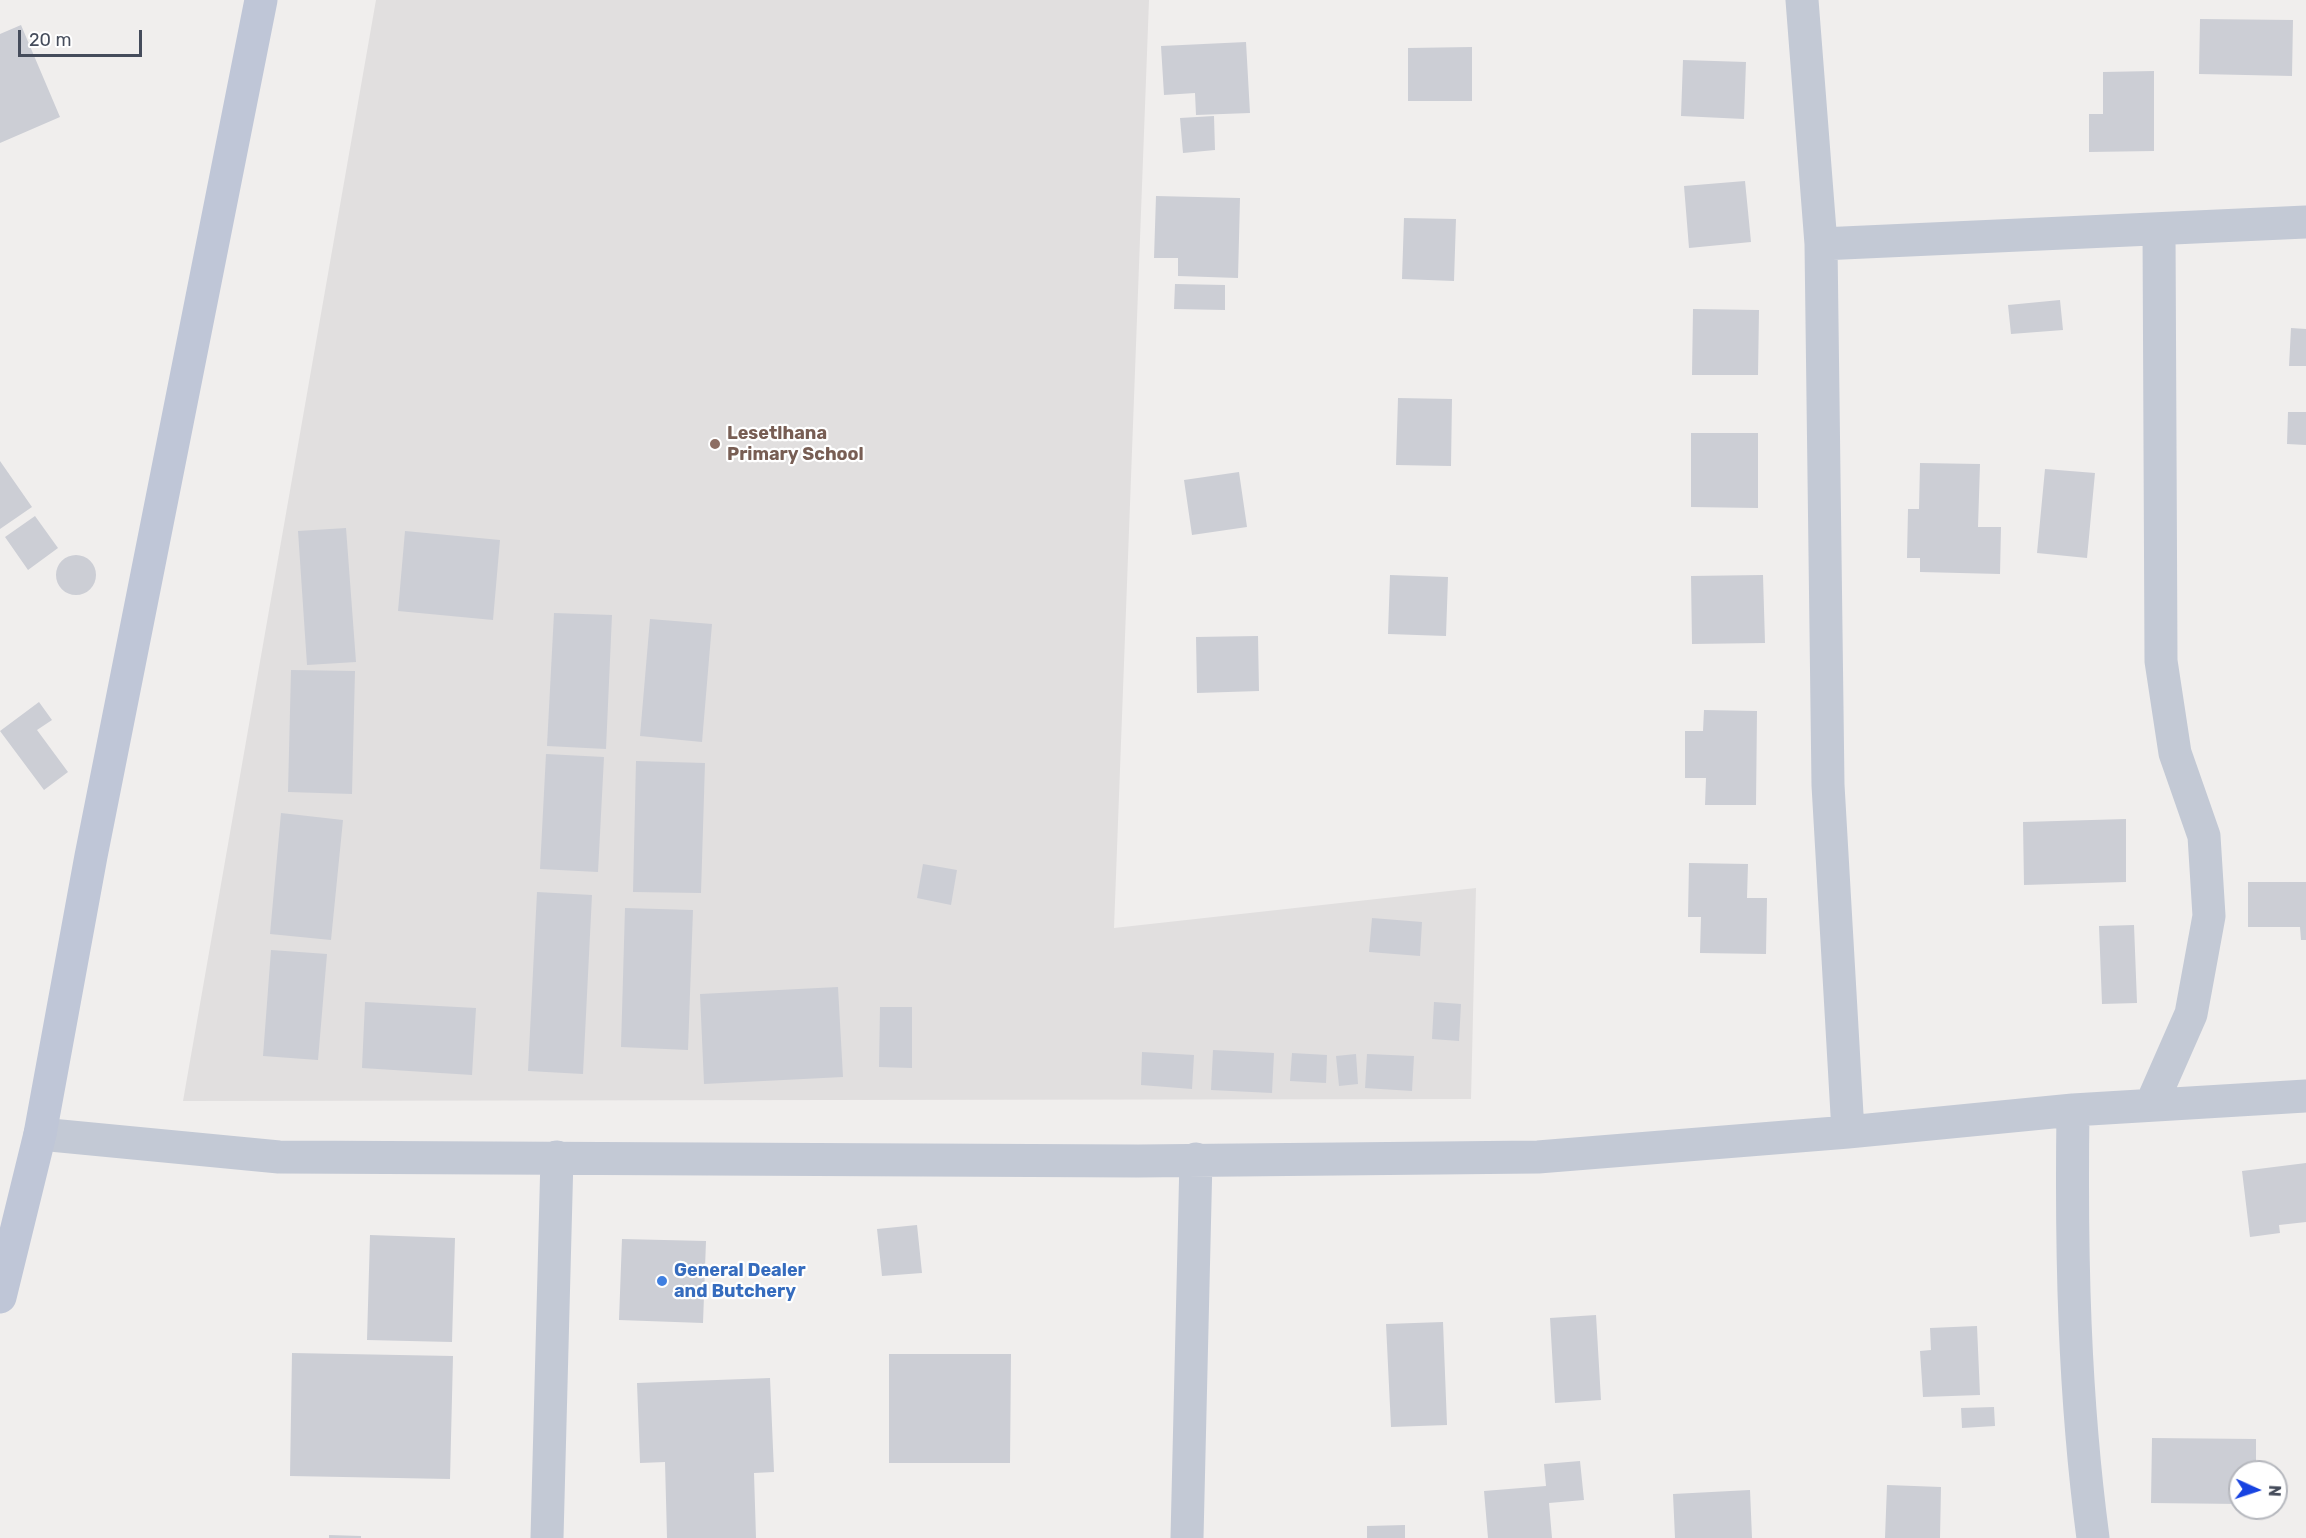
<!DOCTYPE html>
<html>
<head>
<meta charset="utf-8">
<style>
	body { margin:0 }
	#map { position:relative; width:2306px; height:1538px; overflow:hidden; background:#f0eeed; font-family:Rubik,sans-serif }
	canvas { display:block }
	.north { position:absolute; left:2228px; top:1460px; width:60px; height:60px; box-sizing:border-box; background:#fff; border:2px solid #b5b7bd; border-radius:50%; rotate:93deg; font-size:16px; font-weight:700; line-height:24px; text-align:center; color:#454c5b }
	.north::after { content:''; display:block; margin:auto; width:21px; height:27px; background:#1743e1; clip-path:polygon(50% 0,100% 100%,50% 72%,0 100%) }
	.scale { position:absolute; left:18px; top:30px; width:124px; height:27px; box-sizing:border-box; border:3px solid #454c5b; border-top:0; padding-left:8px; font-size:18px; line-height:21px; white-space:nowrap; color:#454c5b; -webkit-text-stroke:4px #fff; paint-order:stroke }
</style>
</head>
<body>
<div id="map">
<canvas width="2306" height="1538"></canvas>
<div class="north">N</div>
<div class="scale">20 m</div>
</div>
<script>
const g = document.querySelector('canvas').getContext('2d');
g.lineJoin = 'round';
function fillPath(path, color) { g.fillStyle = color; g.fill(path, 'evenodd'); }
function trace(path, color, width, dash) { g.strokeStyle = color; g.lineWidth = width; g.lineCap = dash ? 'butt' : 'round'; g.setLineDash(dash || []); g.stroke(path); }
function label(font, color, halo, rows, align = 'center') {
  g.font = font + ' Rubik,sans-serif'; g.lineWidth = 4.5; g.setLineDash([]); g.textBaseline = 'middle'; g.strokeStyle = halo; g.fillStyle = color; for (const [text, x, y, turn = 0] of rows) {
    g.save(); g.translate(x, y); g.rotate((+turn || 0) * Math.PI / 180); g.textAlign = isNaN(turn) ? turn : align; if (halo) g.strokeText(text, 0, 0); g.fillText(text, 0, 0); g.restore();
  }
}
fillPath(new Path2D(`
	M376 0H1149L1114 928 1476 888 1471 1099 183 1101Z`), '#e1dfdf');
fillPath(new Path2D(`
	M2200 19 2293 20 2292 76 2199 74Z
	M21 25 60 117 0 143V34Z
	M1246 42 1250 113 1196 115 1195 93 1164 95 1161 46Z
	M1472 47V101H1408V48Z
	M1683 60 1746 62 1744 119 1681 116Z
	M2154 71V151L2089 152V114H2103V72Z
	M1214 116 1215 150 1183 153 1180 118Z
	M1745 181 1751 242 1689 248 1684 186Z
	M1156 196 1240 198 1238 278 1178 276V258H1154Z
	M1404 218 1456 219 1454 281 1402 279Z
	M1175 284 1225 285V310L1174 309Z
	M2060 300 2063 330 2011 334 2008 305Z
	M1693 309 1759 310 1758 375H1692Z
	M2291 328 2306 329V366H2289Z
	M1398 398 1452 399 1451 466 1396 465Z
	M2288 412H2306V445L2287 444Z
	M1691 433H1758V508L1691 507Z
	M0 461 32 507 0 529Z
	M1920 463 1980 464 1978 527H2001L2000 574 1920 572V558H1907L1908 509H1919Z
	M2045 469 2095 473 2087 558 2037 553Z
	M1239 472 1247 527 1192 535 1184 480Z
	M35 516 58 548 28 570 5 537Z
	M346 528 356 662 307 665 298 531Z
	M405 531 500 540 493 620 398 611Z
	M56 575a20 20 0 1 1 40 0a20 20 0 1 1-40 0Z
	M1390 575 1448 577 1446 636 1388 634Z
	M1763 575 1765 643 1692 644 1691 576Z
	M554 613 612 615 606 749 547 746Z
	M650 619 712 624 702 742 640 736Z
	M1258 636 1259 691 1197 693 1196 637Z
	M291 670 355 671 352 794 288 792Z
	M39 702 52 720 37 730 68 772 44 790 0 731Z
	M1704 710 1757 711 1756 805H1705L1706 778H1685V731H1703Z
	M546 754 604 757 598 872 540 869Z
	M636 761 705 763 701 893 633 892Z
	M281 813 343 820 331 940 270 934Z
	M2126 819V882L2024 885 2023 822Z
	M1689 863 1748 864 1747 898H1767L1766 954 1700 953 1701 917H1688Z
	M923 864 957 870 951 905 917 898Z
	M2248 882H2306V940H2301L2300 927H2248Z
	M537 892 592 895 583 1074 528 1071Z
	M625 908 693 910 688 1050 621 1047Z
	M1372 918 1422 922 1420 956 1369 952Z
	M2134 925 2137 1003 2102 1004 2099 926Z
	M271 950 327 954 318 1060 263 1056Z
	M838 987 843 1077 704 1084 700 994Z
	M365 1002 476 1008 472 1075 362 1068Z
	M1434 1002 1461 1004 1459 1041 1432 1039Z
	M880 1007H912V1068L879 1067Z
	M1213 1050 1274 1053 1272 1093 1211 1090Z
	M1142 1052 1194 1055 1192 1089 1141 1085Z
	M1292 1053 1327 1055 1326 1083 1290 1081Z
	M1356 1054 1358 1084 1339 1086 1336 1056Z
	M1367 1054 1414 1056 1412 1091 1365 1088Z
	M2306 1163V1222L2279 1225 2280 1233 2250 1237 2242 1171Z
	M917 1225 922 1273 882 1276 877 1229Z
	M370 1235 455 1238 452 1342 367 1340Z
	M622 1239 706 1241 703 1323 619 1320Z
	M1596 1315 1601 1400 1555 1403 1550 1318Z
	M1443 1322 1447 1425 1391 1427 1386 1324Z
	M1977 1326 1980 1395 1923 1397 1920 1351 1931 1350 1930 1328Z
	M292 1353 453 1356 450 1479 290 1476Z
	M889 1354H1011L1010 1463H889Z
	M770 1378 774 1472 754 1473 756 1538H667L665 1462 640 1463 637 1383Z
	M1994 1407 1995 1426 1962 1428 1961 1408Z
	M2152 1438 2256 1439V1472H2240V1504L2151 1503Z
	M1580 1461 1584 1500 1549 1503 1552 1538H1488L1484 1491 1546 1486 1544 1464Z
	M1887 1485 1941 1487 1940 1538H1885Z
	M1750 1490 1752 1538H1675L1673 1494Z
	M1405 1525V1538H1367V1526Z
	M329 1535 361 1536V1538H329Z`), '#ccced5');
trace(new Path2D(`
	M1802 0 1821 244 1828 785 1848 1132
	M1821 244 2306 222
	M2151 1105 2191 1014 2209 916 2204 836 2175 753 2161 661 2159 229
	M2073 1110C2071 1254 2074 1395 2093 1538
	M40 1134 279 1157 1138 1161 1538 1157 1848 1132 2073 1110 2306 1096
	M547 1538 557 1157
	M1187 1538 1196 1159`), '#c3c9d5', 33);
trace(new Path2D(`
	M0 1297 40 1134 91 856 261 0`), '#bfc6d7', 33);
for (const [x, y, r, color] of [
	[715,444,6,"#8d6e63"],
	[662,1281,6,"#3f7fe0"]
]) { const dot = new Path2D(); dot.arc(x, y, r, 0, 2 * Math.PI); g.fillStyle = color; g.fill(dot); trace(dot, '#fff', 2); }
label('bold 18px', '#785e54', '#fff', [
	["Lesetlhana",727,434],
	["Primary School",727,455]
], 'left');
label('bold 18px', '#366cbe', '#fff', [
	["General Dealer",674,1271],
	["and Butchery",674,1292]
], 'left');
</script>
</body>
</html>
